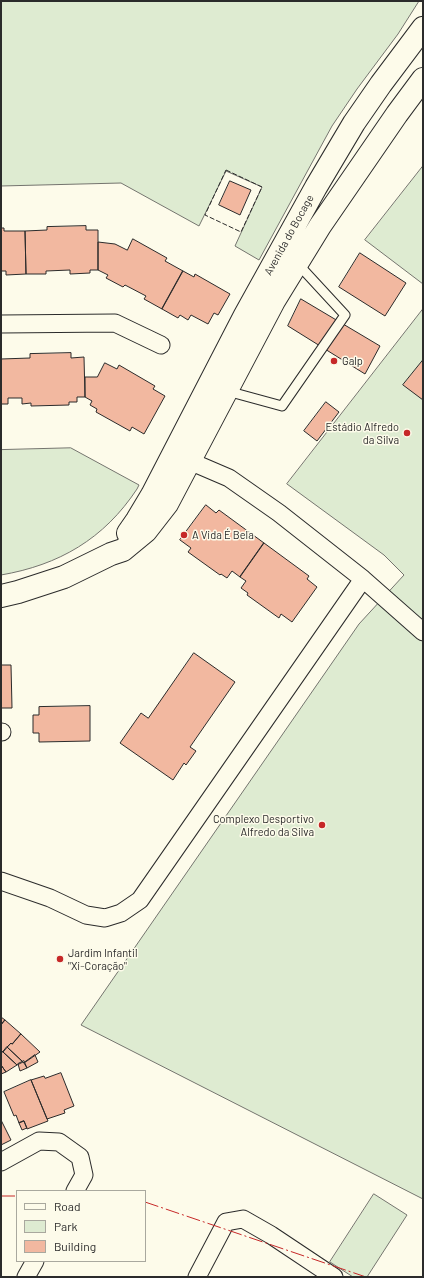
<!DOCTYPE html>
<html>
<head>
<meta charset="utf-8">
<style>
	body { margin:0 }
	#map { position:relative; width:424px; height:1278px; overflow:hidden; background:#fdfbea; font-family:Barlow,sans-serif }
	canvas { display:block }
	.frame { position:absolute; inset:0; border:2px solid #2b2b2b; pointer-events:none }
	.legend { position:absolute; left:16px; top:1190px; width:130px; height:72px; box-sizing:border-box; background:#fdfbea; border:1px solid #a9a89e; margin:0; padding:5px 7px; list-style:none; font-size:12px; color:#2b2b2b }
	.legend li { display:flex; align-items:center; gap:8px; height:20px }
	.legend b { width:20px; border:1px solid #a9a89e }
</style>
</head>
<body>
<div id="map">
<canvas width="424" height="1278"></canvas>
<div class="frame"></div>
<ul class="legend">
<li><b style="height:5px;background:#fdfbea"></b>Road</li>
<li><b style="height:11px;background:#deebd1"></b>Park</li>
<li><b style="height:11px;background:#f2b8a0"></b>Building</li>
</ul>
</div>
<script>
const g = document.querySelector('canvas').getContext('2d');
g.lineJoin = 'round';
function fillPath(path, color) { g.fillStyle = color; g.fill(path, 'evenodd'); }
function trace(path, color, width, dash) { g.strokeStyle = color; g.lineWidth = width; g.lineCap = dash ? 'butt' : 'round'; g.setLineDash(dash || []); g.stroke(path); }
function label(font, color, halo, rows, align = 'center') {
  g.font = font + ' Barlow,sans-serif'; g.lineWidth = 3; g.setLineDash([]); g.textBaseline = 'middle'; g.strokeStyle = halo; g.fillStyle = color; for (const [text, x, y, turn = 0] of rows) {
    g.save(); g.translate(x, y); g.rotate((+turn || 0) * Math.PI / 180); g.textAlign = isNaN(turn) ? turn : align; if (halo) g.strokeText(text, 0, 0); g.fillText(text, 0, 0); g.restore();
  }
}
const green = new Path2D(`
	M1 1H419L398 34 357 89 332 126 259 260 235 246 262 187 226 171 199 226 121 183 1 186Z
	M423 166V284L365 240Z
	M423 309V1199L81 1025 359 624 404 575 384 555 287 484Z
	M71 448 139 485 137 489C104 539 59 565 1 575V450Z
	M374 1194 407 1215 367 1277H353L330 1262Z`);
fillPath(green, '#deebd1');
trace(green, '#74746e', 1);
const building = new Path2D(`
	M230 181 251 190 240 215 219 205Z
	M86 226V230H98V270H90V273L70 274V270L46 271V274H26L25 231 47 230V227Z
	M1 228H4V231H25L26 274 6 275V271H1Z
	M133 239 167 258 165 261 183 271 162 309 144 299 146 296 125 285 123 287 106 278 108 275 98 270V242L115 244 127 250Z
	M360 253 406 283 385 316 339 287Z
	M183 271 194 277 195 274 230 294 218 315 214 313 208 324 191 315 188 320 180 315 178 318 162 309Z
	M301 299 380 346 365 374 288 326Z
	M71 353V358L84 357 85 397H77V402H69V405L31 406V403L22 404V398H8V404H1V359L30 358V354Z
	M423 360V400L403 385Z
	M105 363 117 369 119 365 155 386 153 389 165 396 144 434 132 427 130 431 96 412 97 409 90 405 92 401 85 397V377H97Z
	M326 402 339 412 317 441 304 431Z
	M206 505 216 513 219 510 264 543 240 577 232 571 227 578 221 574 220 575 188 552 191 548 180 540Z
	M264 543 309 576 307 579 317 587 292 622 281 614 279 618 247 595 248 593 241 588 246 581 240 577Z
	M194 653 235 682 190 747 196 751 186 765 184 763 173 780 120 743 141 713 148 718Z
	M1 665H11L12 708H1Z
	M90 706V741L39 742V733H33V715H39V707Z
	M1 1017 5 1020 1 1025Z
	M5 1020 21 1034 12 1044 11 1043 3 1052 1 1051V1025Z
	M21 1034 40 1052 24 1063 7 1047 11 1043 12 1044Z
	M7 1047 23 1062 17 1065 3 1052Z
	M1 1051 3 1052 17 1065 6 1072 1 1065Z
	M35 1055 38 1062 27 1068 24 1063Z
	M24 1061 27 1068 20 1071 18 1064Z
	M1 1065 6 1072 1 1074Z
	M61 1073 74 1106 64 1110 65 1113 47 1119 31 1080 44 1076 45 1078Z
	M31 1080 48 1121 27 1129 24 1121 19 1123 16 1115 14 1116 4 1092Z
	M1 1120 11 1140 1 1145Z
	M24 1121 27 1128 22 1130 19 1123Z`);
fillPath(building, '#f2b8a0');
trace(building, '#2b2b2b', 1);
const lane = new Path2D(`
	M227 391 282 406 345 315 297 263`);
const street = new Path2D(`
	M1 324 115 323 161 345
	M180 457 229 478 279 513 363 579 423 632
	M1 732H2
	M1 881 50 898 86 915 105 918 121 913 140 900 363 579
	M1 1162 39 1141 59 1142 80 1157 84 1175 75 1191
	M26 1277 35 1261
	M197 1277 226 1222 243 1219 271 1235 334 1277`);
const secondary = new Path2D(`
	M128 533 137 520 152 495 245 315 316 187 354 123 381 84 423 28
	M1 596 18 592 64 577 111 554 123 550 146 531 167 504 274 301 320 226 397 114 423 79`);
trace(lane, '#2b2b2b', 11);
trace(street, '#2b2b2b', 19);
trace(secondary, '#2b2b2b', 24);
trace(lane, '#fdfbea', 9);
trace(street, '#fdfbea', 17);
trace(secondary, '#fdfbea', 22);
trace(new Path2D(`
	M226 170 262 187 241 232 205 215Z`), '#2b2b2b', 1, [5, 2]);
trace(new Path2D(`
	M1 1196H17
	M145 1202 366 1277`), '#c62828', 1, [14, 3, 2, 3]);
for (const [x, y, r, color] of [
	[334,361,4,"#c62828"],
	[407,433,4,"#c62828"],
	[184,535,4,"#c62828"],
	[322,825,4,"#c62828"],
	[60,959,4,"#c62828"]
]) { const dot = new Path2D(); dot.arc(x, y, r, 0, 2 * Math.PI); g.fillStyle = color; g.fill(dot); trace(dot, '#fdfbea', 1.5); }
label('11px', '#2b2b2b', '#fdfbea', [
	["Avenida do Bocage",289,235,-61]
]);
label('11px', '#2b2b2b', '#fdfbea', [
	["Galp",342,361],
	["Estádio Alfredo",399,427,"right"],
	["da Silva",399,440,"right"],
	["A Vida É Bela",192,535],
	["Complexo Desportivo",314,819,"right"],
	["Alfredo da Silva",314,832,"right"],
	["Jardim Infantil",68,953],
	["\"Xi-Coração\"",68,966]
], 'left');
</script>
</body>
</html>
